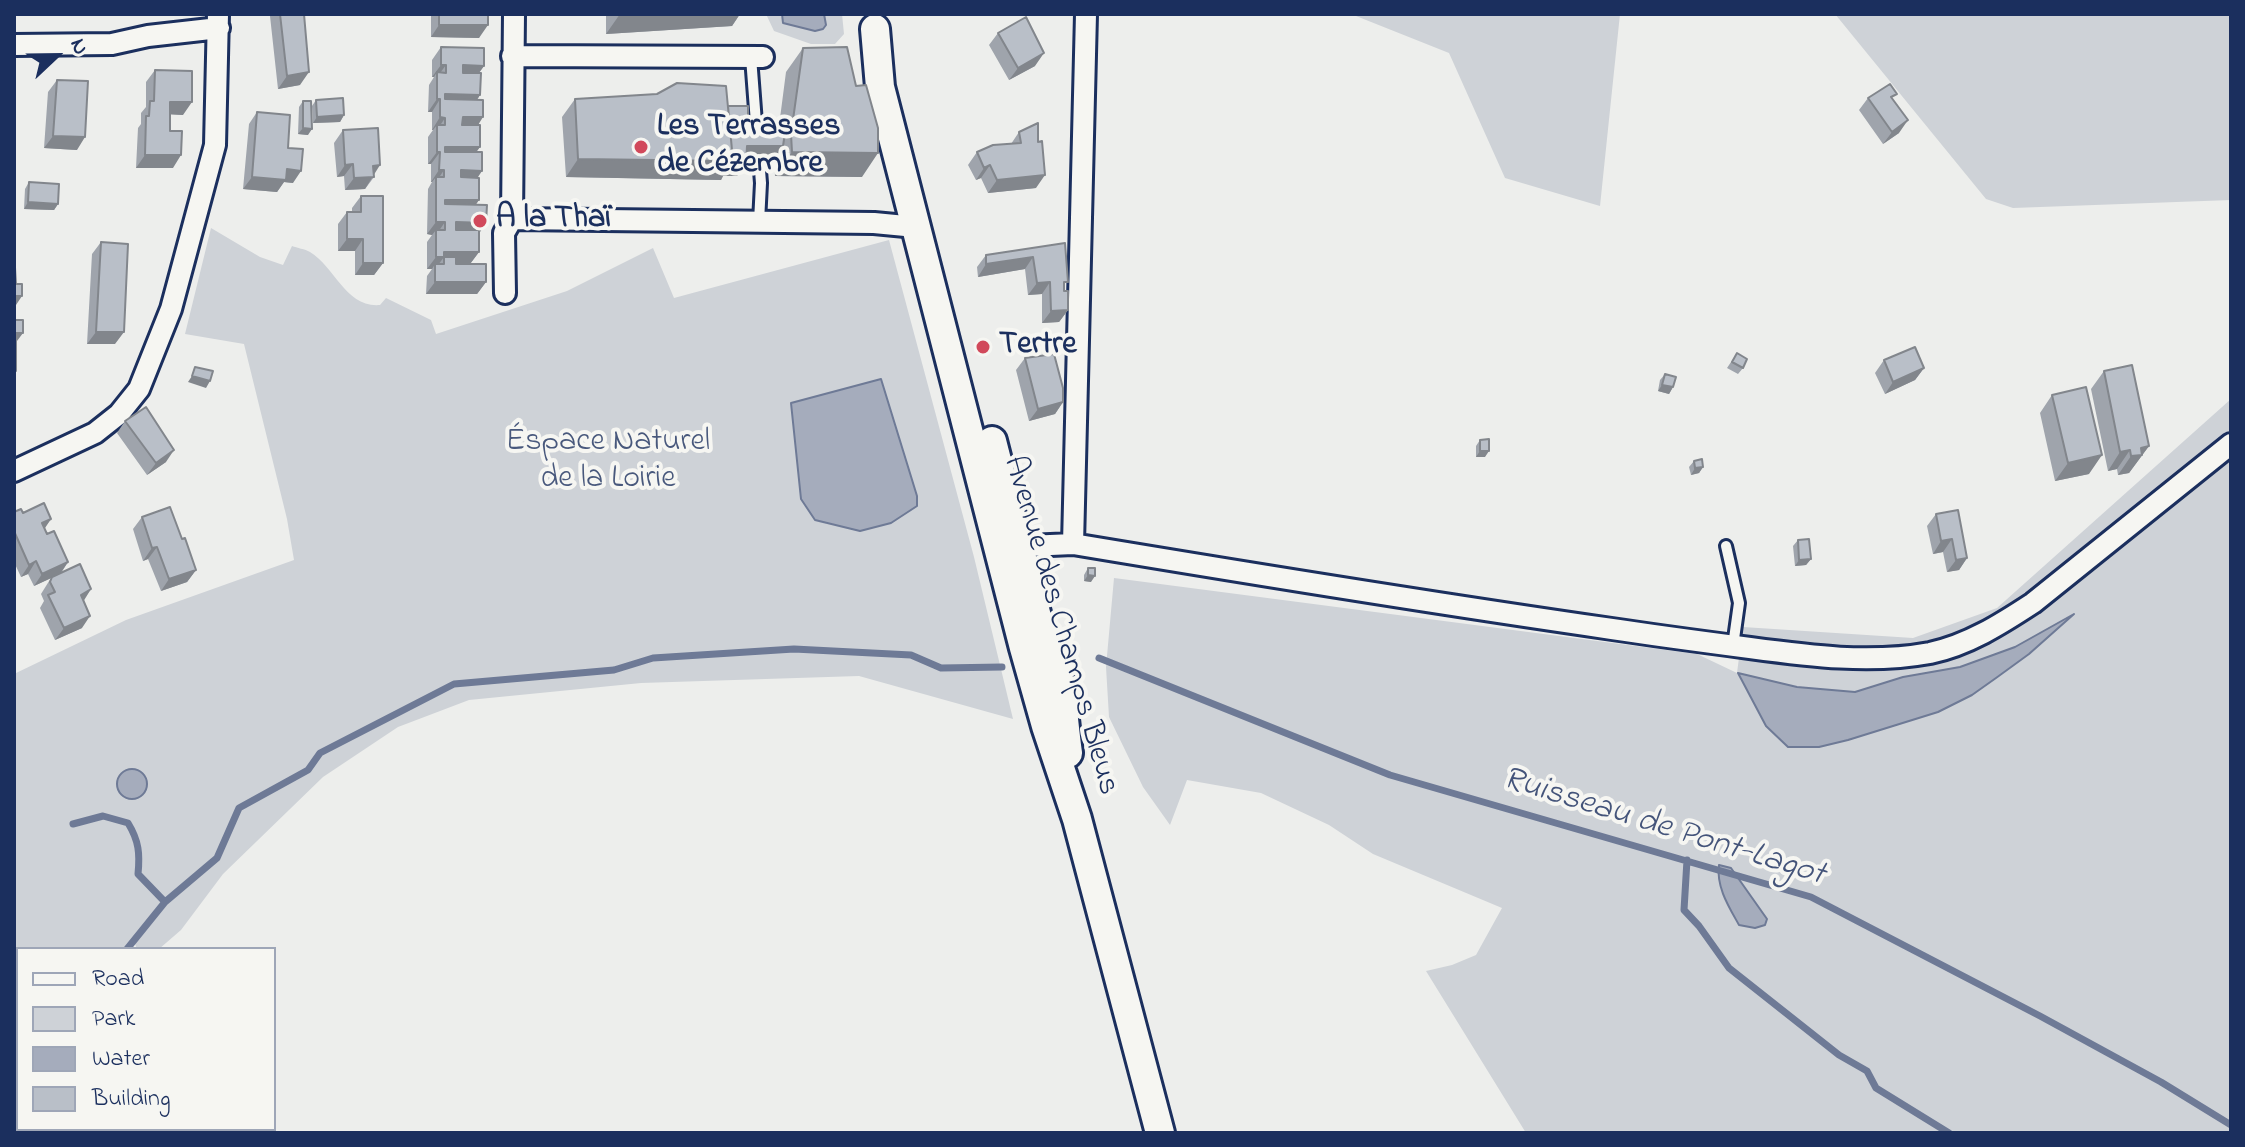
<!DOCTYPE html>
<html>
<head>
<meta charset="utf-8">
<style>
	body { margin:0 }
	#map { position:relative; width:2245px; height:1147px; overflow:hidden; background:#edeeec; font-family:"Indie Flower",sans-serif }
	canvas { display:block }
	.frame { position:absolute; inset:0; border:16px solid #1b2f5e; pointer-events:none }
	.legend { position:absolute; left:16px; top:947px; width:260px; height:184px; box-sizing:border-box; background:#f6f6f2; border:2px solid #9ea6b7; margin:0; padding:10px 14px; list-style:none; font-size:24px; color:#1b2f5e }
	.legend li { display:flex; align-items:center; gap:16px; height:40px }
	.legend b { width:40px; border:2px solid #9ea6b7 }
	.north { position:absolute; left:16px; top:16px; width:80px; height:80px; -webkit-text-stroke:6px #f6f6f2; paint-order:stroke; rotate:68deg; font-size:22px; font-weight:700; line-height:32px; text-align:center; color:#1b2f5e }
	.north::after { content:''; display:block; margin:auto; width:28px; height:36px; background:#1b2f5e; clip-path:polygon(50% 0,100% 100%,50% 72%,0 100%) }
</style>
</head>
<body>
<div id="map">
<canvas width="2245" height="1147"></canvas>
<div class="frame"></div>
<ul class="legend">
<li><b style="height:10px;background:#f6f6f2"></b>Road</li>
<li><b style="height:22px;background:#ced2d7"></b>Park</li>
<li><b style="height:22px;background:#a5acbc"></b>Water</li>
<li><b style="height:22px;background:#b9bfc8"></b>Building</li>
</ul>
<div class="north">N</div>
</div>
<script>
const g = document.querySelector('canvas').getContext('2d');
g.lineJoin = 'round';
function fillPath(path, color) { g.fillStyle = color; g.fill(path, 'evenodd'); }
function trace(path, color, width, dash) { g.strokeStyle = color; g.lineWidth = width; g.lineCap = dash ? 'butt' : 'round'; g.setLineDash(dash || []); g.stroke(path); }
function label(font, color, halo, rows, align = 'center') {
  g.font = font + ' "Indie Flower",sans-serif'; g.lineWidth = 8; g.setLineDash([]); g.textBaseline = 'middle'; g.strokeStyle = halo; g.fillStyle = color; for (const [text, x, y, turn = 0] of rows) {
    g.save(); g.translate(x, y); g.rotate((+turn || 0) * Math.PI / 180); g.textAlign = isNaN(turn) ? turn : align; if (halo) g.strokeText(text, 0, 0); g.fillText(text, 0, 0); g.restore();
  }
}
fillPath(new Path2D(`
	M766 14H782L780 16 826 25 824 14H842L844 34 835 44H811L774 31Z
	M1351 14H1620L1600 206 1505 178 1449 53Z
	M1835 14H2231V200L2013 208 1986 199Z
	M211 228 260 257 283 265 292 246C297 248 305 249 310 252 335 267 346 308 380 305L386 298 431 320 436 334 567 291 653 248 674 298 889 240 974 557 1013 719 859 676 641 683 469 700 398 727 323 777 223 874 181 930 159 949H137L133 939 127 949H18V1049L14 1053V674L126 620 294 560 287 519 244 344 185 334Z
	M2231 399V1133H1526L1426 971 1452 965 1476 955 1502 908 1373 854 1329 825 1261 793 1187 780 1170 825 1143 787 1109 717 1106 667 1114 578 1697 654 1737 673 1743 627 1913 638 1997 608ZM2070 617 2029 654 1972 695 1819 747H1788L1766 726 1739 673 1797 687 1855 692 1903 677 1960 667 2015 647Z`), '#ced2d7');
const water = new Path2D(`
	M782 14H824L826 25 823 29 815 31 783 23Z
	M881 379 917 496V506L891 523 860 531 815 520 801 499 791 403Z
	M2074 614 2029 654 1996 678 1972 695 1938 712 1848 740 1819 747H1788L1766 726 1738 673 1797 687 1855 692 1903 677 1960 667 2015 647Z
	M117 784a15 15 0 1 1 30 0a15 15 0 1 1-30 0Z
	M1719 865 1731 868 1767 919 1765 925 1755 928 1739 925C1729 907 1716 887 1719 865Z`);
fillPath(water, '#a5acbc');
trace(water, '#6e7a96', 2);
trace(new Path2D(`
	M1099 658 1390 775 1811 897 2040 1016 2161 1082 2231 1125
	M73 824 103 816 128 823C139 841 140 854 138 874L165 902
	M1687 860 1684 910 1699 926 1729 968 1839 1055 1867 1071 1876 1088 1949 1133
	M127 949 165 902 217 858 239 808 308 770 320 753 454 684 614 670 653 658 794 649 911 655 941 668 1002 667
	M14 1053 18 1049`), '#6e7a96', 7);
const service = new Path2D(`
	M751 57 757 136
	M759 158 761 183 759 222
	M1726 546 1739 603 1733 646`);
const minor = new Path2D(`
	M514 14 512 219 874 223 916 227
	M14 45 112 44 148 36 219 28
	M512 56 763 57
	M505 293 504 233 512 219
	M14 471 95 433 119 414 139 389 171 309 215 145 218 14
	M1073 544 1086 14
	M1009 553 1028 546 1073 544C1253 574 1432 603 1612 629 1658 636 1704 642 1750 648 1810 656 1870 664 1930 653 1968 645 2001 624 2033 603L2231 444`);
const secondary = new Path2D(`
	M875 29 880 87 1024 648 1046 726 1077 819 1160 1133
	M992 441 1038 621C1063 665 1061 704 1068 753`);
trace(service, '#1b2f5e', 16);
trace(minor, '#1b2f5e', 26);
trace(secondary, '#1b2f5e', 34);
trace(service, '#f6f6f2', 10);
trace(minor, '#f6f6f2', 20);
trace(secondary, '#f6f6f2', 28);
fillPath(new Path2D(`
	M271 14H304L300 85 278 89 270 16Z
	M431 14H488L479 38 431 37Z
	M606 14H740L732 26 606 34Z
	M998 33 1035 66 1009 80 989 45Z
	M441 47 484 66 479 73 480 95 477 100 480 147 476 152 477 178 476 204 486 223 479 233V252L470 264 486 282 477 294H426L427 276 432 269H427V242L432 235 427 234 428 189 432 182H431V164H428V137L433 130H432V112H428L429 85 434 77H432V60Z
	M803 48 862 177 775 176 774 158H746L737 176H723L721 180 566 177 562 117 575 99 728 106 748 125 779 126 786 72Z
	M155 70 183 115 170 114V131L173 168H136L138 128 141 124V113L146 107V82Z
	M57 80 77 150 44 148 48 92Z
	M1868 98 1893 99 1899 133 1883 144 1859 110Z
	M316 100 344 115 340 122 313 123 312 106Z
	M303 101 308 135 298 134 299 107Z
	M257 112 288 148 293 183 284 182 277 192 243 189 249 124Z
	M343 130 374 175V177L365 189 345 190 344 176 337 177 334 143Z
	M1019 132 1036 188 988 193 981 178 976 180 968 165 977 152 1011 144Z
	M29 182 58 204 54 210 24 209 25 189Z
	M361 196 383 263 374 275H355V251H338V224L347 212H352V208Z
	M101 242 115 344H87L92 254Z
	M1065 243 1064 288 1068 310 1059 322 1042 323V294L1028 295 1025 269 978 277 977 267 986 255Z
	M1737 353 1743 368 1738 374 1727 368Z
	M1025 358 1063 402 1055 414 1029 421 1016 370Z
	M1884 360 1924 368 1915 380 1885 394 1875 373Z
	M2104 371 2149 446 2129 473 2118 475 2117 469 2108 471 2091 389Z
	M1665 374 1673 387 1669 394 1658 391 1660 380Z
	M2052 395 2089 474 2055 481 2040 413Z
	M125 421 166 462 147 475 117 433Z
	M1480 440 1485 457H1476V446Z
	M1694 461 1703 467 1699 473 1691 475 1689 467Z
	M14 512 51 519 44 528 47 534 68 562 61 573 91 589 83 600 82 628 55 640 40 608 44 601 41 594 51 578 34 586 28 574 21 577 14 562Z
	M1936 514 1967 558 1959 570 1947 572 1943 552 1933 554 1927 526Z
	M142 517 182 539 196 570 187 582 161 591 148 559 143 561 133 529Z
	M1798 540 1811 559 1806 565 1795 566 1793 546Z
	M1088 568 1091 582 1084 581V575Z`), '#9fa4ac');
fillPath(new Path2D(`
	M620 14H740L732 26 606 34Z
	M439 25H488L479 38 431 37Z
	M1044 53 1035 66 1009 80 1018 68Z
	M441 65H446L437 77V72L434 77H432Z
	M463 65 484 66 475 78H454Z
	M309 72 300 85 278 89 287 76Z
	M445 94 480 95 472 107H440Z
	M437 99H440L432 112H428Z
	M170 102H192L183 115 162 114Z
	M344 115 340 122 313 123 317 117Z
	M440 117 445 118 437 130V125L433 130H432Z
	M463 117H483L475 130H454Z
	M1908 120 1899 133 1883 144 1892 132Z
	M303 128 312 129 308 135 298 134Z
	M53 136 85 137 77 150 44 148Z
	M747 146H783L774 158H738Z
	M445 147H480L471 159H440Z
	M437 152H440L431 164H428Z
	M792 152 878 153 862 177 775 176Z
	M145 155H181L173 168H136Z
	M578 159 733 161 746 164 737 176H723L721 180 566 177Z
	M353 164 344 176 337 177 345 165Z
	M380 165 365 189 345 190 354 178 373 166Z
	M990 165 981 178 976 180 984 168Z
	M287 169 301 171 293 183 284 182 277 192 243 189 252 177Z
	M439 170H444L436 182V177L432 182H431Z
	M461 170 482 171 474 183H453Z
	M1045 175 1036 188 988 193 997 180Z
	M445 200H479L471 212H436Z
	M28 202 58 204 54 210 24 209Z
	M436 222H445L436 235V230L432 235 427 234Z
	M456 222 486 223 478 235H448Z
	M347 239H363L355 251H338Z
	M444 252H479L470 264H444V257L435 269V264L432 269H427L436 257Z
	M1033 257 1025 269 978 277 986 264Z
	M363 263H383L374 275H355Z
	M435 282H486L477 294H426Z
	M1050 282 1042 294 1028 295 1037 283Z
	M14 296H22L14 308Z
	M1068 310 1059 322 1042 323 1051 311Z
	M96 332H124L115 344H87Z
	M16 333H23L14 345Z
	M1924 368 1915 380 1885 394 1893 382Z
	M192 376 210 381 206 388 188 382Z
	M1662 385 1673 387 1669 394 1658 391Z
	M1063 402 1055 414 1029 421 1038 409Z
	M2149 446 2129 473 2118 475 2131 456 2141 448Z
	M174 450 166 462 147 475 156 463Z
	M2130 450 2117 469 2108 471 2120 452Z
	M1480 451H1489L1485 457H1476Z
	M2102 455 2089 474 2055 481 2068 463Z
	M1703 467 1699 473 1691 475 1695 468Z
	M51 519 43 531 42 523Z
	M1952 539 1943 552 1933 554 1941 541Z
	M157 547 148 559 143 561 152 548Z
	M1967 558 1959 570 1947 572 1956 560Z
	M1811 559 1806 565 1795 566 1799 560Z
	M36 561 28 574 21 577 29 565Z
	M68 562 60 574 34 586 42 574Z
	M196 570 187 582 161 591 169 579Z
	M1088 575 1095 576 1091 582 1084 581Z
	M91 589 83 602 81 595Z
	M90 616 82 628 55 640 64 628Z`), '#82868c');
const building = new Path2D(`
	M280 14H304L309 72 287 76Z
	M439 14H488V25H439Z
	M1026 17 1044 53 1018 68 998 33Z
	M441 47 484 48V66L463 65V73H481L480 95 445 94V99L483 100V117H463L462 125H480V147H445V152H482V171L461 170V177L479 178V200H445V204L487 205 486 223 456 222V230H479V252H444V257H436V230H445V222H436V177H444V170H439L440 152H437V125H445V118L440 117V99H437V72L446 73V65H441Z
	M847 47 856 86 866 85 878 128V153L792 152 791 134 803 48Z
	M155 70 192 71V102H170V131H182L181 155H145L146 116H149L150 101H154Z
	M57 80 88 81 85 137 53 136Z
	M677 83 726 86 733 161 578 159 575 99 657 94Z
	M1890 84 1897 94 1891 97 1908 120 1892 132 1868 98Z
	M343 98 344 115 317 117 316 100Z
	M303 101H311L312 129 303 128Z
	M728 106H748V125L786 126 783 146H747L746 164 732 163 733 161Z
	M257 112 290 115 288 148 303 149 301 171 287 169 286 180 252 177Z
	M1038 123V142L1042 141 1045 175 997 180 990 165 984 168 977 152 993 145 1021 143 1019 132Z
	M378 128 380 165 373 166 374 177 354 178 353 164 345 165 343 130Z
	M29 182 59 184 58 204 28 202Z
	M361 196H383V263H363V239H347V212H361Z
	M101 242 128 244 124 332H96Z
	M1065 243 1068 282H1064V291H1068V310L1051 311 1050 282 1037 283 1033 257 986 264V255Z
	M14 251 16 284H22V296H14Z
	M444 257H456V264H486V282H435V264H444Z
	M14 320H23V333H16V371H14Z
	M1915 347 1924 368 1893 382 1884 360Z
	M1737 353 1747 359 1743 368 1732 362Z
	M1054 354 1063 388V402L1038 409 1025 358Z
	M2132 365 2149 446 2141 448 2142 455 2131 456 2130 450 2120 452 2104 371Z
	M195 367 213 371 210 381 192 376Z
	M1665 374 1676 377 1673 387 1662 385Z
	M2086 387 2102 455 2068 463 2052 395Z
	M146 407 174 450 156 463 125 421Z
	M1489 439V451H1480V440Z
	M1702 459 1703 467 1695 468 1694 461Z
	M44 503 51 519 42 523 47 534 54 531 68 562 42 574 36 561 29 565 14 531V512L21 509 23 513Z
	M170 507 182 539 185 538 196 570 169 579 157 547 152 548 142 517Z
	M1958 510 1967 558 1956 560 1952 539 1941 541 1936 514Z
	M1809 539 1811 559 1799 560 1798 540Z
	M80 564 91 589 81 595 90 616 64 628 48 595 55 592 50 582 52 577Z
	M1088 568H1095V576L1088 575Z`);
fillPath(building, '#b9bfc8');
trace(building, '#82868c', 2);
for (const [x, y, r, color] of [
	[641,147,8,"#d1495b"],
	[480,221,8,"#d1495b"],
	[983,347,8,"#d1495b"]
]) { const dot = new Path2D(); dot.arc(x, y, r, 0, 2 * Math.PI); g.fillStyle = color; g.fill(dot); trace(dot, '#f6f6f2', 3); }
label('bold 32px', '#1b2f5e', '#f6f6f2', [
	["Les Terrasses",657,129],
	["de Cézembre",657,166],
	["A la Thaï",496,221],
	["Tertre",999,347]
], 'left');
label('32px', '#48587c', '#f6f6f2', [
	["Éspace Naturel",608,444],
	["de la Loirie",608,481]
]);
label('32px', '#1b2f5e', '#f6f6f2', [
	["Avenue des Champs Bleus",1059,626,74]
]);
label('italic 34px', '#44547a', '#f6f6f2', [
	["Ruisseau de Pont-Lagot",1663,829,17]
]);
</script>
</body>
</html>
